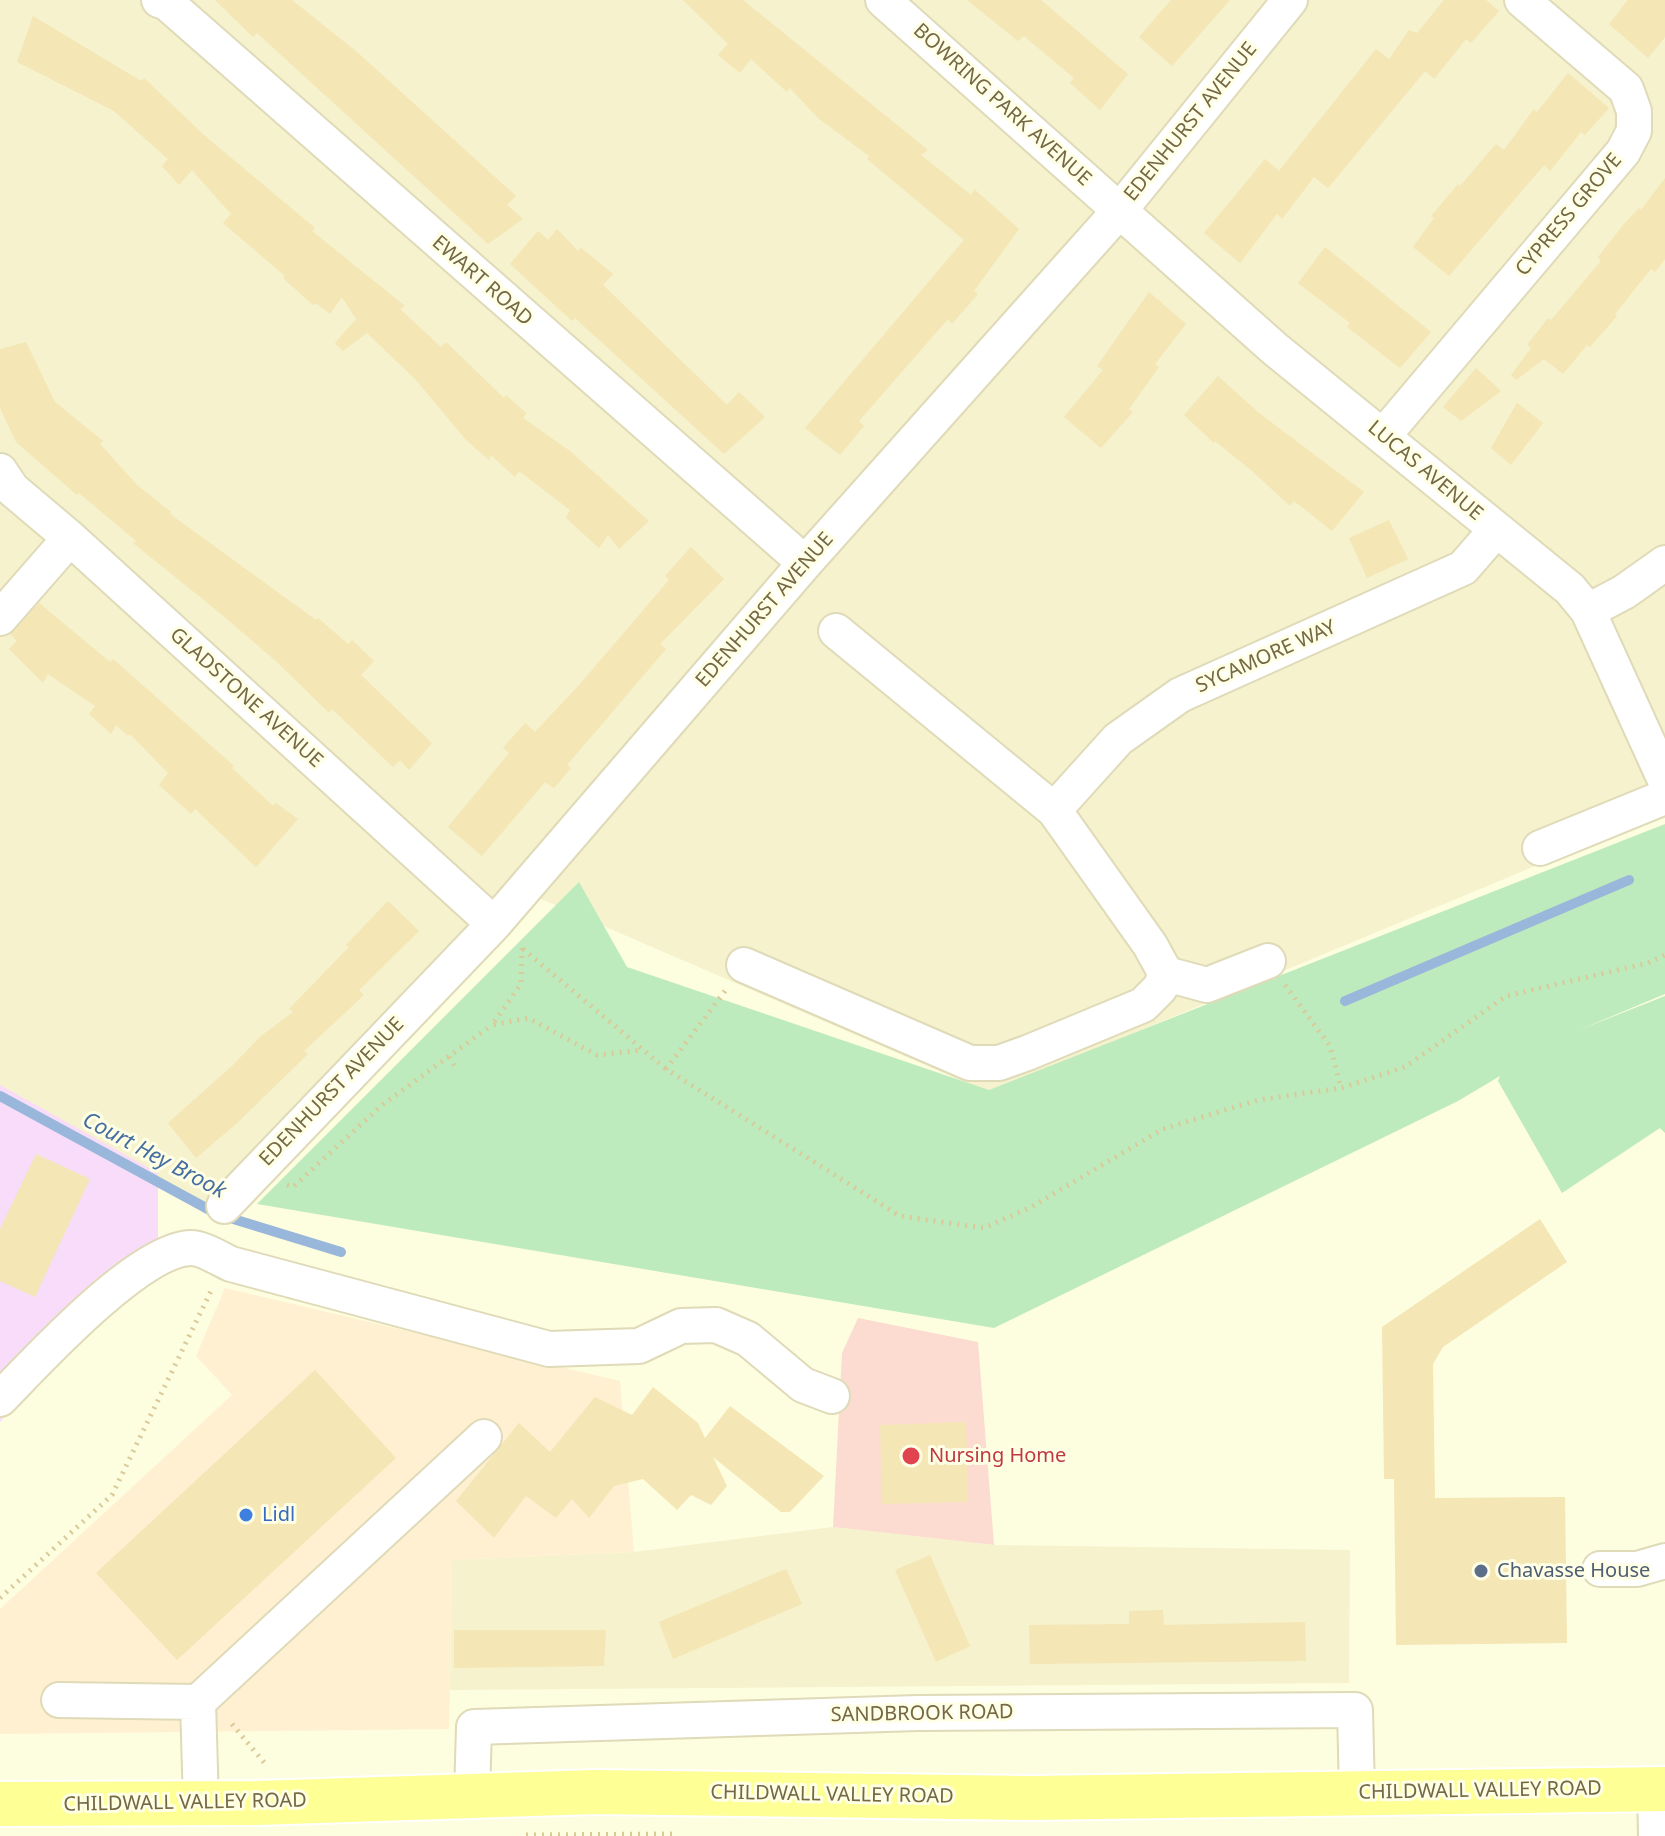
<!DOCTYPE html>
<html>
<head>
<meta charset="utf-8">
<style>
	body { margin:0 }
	canvas { display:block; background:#fdfddf }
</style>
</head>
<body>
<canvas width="1665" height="1836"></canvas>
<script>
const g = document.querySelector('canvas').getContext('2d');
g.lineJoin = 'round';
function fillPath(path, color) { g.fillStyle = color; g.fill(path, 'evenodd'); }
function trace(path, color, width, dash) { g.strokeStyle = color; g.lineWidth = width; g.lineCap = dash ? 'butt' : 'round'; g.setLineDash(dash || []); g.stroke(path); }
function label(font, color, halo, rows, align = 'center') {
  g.font = font + ' "Noto Sans",sans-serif'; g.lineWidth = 6; g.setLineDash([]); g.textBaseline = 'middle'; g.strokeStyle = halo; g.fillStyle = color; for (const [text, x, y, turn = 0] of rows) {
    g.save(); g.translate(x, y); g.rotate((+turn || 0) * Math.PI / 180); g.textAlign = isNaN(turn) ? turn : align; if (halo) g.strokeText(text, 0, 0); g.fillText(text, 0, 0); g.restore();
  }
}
fillPath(new Path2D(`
	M0 0H1665V812L990 1093 511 886 217 1214 0 1086Z
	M833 1527 994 1545 1350 1550 1349 1683 450 1690 452 1560 634 1552Z`), '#f5f2cd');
fillPath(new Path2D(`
	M225 1288 620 1381 634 1552 452 1560 449 1729 0 1734V1609L232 1395 196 1356Z`), '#fff0d1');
fillPath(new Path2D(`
	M0 1085 158 1173V1241L0 1422Z`), '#f9dcf9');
fillPath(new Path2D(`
	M858 1318 978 1342 994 1545 833 1527 842 1353Z`), '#fcdcd1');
fillPath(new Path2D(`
	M1665 824V994L1579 1030 1665 996V1133L1660 1128 1562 1193 1498 1081 1500 1076 1458 1101 994 1328 257 1204 579 882 627 967 989 1090Z`), '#beebbd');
trace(new Path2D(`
	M1345 1001 1629 880
	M0 1096 217 1214 341 1252`), '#98b7da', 10);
fillPath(new Path2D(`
	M215 0H292L357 52 516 196 507 205 523 219 488 244 257 33 253 37Z
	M683 0H743L928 150 921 155 971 195 974 189 1019 229 974 291 978 294 952 324 948 319 859 421 864 426 840 455 805 428 964 240 867 159 869 156 818 118 790 88 787 92 751 59 740 73 718 55 728 44Z
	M967 0H1041L1128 74 1100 110 1070 83 1074 78 1024 36 1018 41Z
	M1171 0H1230L1172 66 1139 37Z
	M1444 0H1486L1499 11 1471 43 1466 39 1434 79 1425 71 1328 188 1314 177 1282 219 1277 214 1240 263 1204 233 1265 159 1279 171 1376 49 1389 59 1409 30 1417 33Z
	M1628 0H1665V37L1648 58 1609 24Z
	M33 16 141 81 144 78 205 136 315 228 312 231 405 306 400 309 441 347 446 342 504 398 506 395 526 413 523 418 570 451 649 521 619 549 608 535 599 548 566 518 570 510 519 471 515 477 491 455 489 460 467 441 415 379 367 333 343 351 335 343 356 319 342 297 330 314 316 303 313 305 283 278 285 276 223 223 231 214 192 170 179 185 162 166 168 159 114 111 17 62Z
	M1568 73 1609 108 1585 135 1581 132 1550 171 1544 165 1449 276 1413 247 1434 218 1431 216 1458 184 1460 186 1496 144 1504 150 1534 109 1537 112Z
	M1665 178V259L1655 272 1651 269 1615 314 1617 316 1590 347 1587 345 1563 374 1544 359 1516 380 1511 375 1531 348 1527 345 1548 318 1551 320 1601 261 1598 257 1624 224 1639 208 1641 210Z
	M557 229 578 251 580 247 613 274 603 285 727 405 739 392 765 417 724 454 575 318 572 321 510 264 538 231 548 240Z
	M1325 247 1431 332 1400 368 1347 327 1350 323 1298 283Z
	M1149 292 1186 324 1155 364 1159 367 1129 409 1133 412 1101 448 1064 417 1103 370 1097 366Z
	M26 342 55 402 103 441 100 444 137 485 171 512 170 514 316 620 318 618 348 644 352 640 374 661 361 675 432 743 409 770 400 760 393 767 332 709 329 713 277 662 215 609 133 543 136 541 79 493 77 495 16 442 0 408V349Z
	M1476 368 1501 391 1461 421 1443 407Z
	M1218 376 1259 413 1364 492 1332 531 1294 501 1290 506 1252 471 1215 441 1214 443 1184 415Z
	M1517 403 1543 423 1511 465 1491 448Z
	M1389 520 1408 559 1367 578 1349 538Z
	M691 547 724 579 660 644 666 649 567 765 571 768 554 788 545 782 482 856 448 827 509 753 503 748 525 723 535 732 580 684 669 580 665 576Z
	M39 603 110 662 113 659 234 766 232 768 273 806 276 803 298 819 256 867 195 809 191 814 159 785 168 773 130 734 128 736 116 725 111 734 89 714 95 706 48 674 43 683 9 649 17 641 10 634Z
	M388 901 419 931 359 990 364 995 304 1051 308 1054 236 1124 196 1158 168 1123 233 1065 261 1036 293 1012 289 1009 349 947 346 945Z
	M36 1154 90 1179 35 1297 0 1281V1229Z
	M1540 1219 1567 1262 1443 1347 1433 1364 1435 1498 1565 1497 1567 1643 1396 1645 1394 1479H1384L1382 1327Z
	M315 1370 396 1458 177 1660 96 1573Z
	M653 1387 698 1423 705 1438 730 1406 824 1476 790 1512H781L713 1457 727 1486 711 1505 691 1495 677 1510 643 1479 614 1486 589 1518 572 1499 556 1518 526 1496 494 1538 456 1501 519 1423 550 1452 595 1397 632 1415Z
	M966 1422 968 1502 882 1504 880 1425Z
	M930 1555 970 1646 936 1662 895 1570Z
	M786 1569 802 1604 673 1659 659 1622Z
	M1163 1610 1164 1625 1305 1622 1306 1661 1030 1664 1029 1625 1129 1624V1611Z
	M454 1630H606L604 1666 454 1668Z`), '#f4e6b5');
const minor = new Path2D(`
	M159 0 167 3 805 563
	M883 0 1275 349 1570 589 1588 611 1665 780
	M1384 435 1623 152 1634 131V111L1626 89 1522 0
	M0 471 12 489 70 538 494 924
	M1588 611 1624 592 1665 563
	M0 618 70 538
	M1054 810 1118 739 1180 695 1463 568 1496 530
	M1540 848 1665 797
	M744 965 970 1063H999L1027 1053 1143 1005 1160 988 1166 974 1150 945 1054 810 836 631
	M1166 974 1207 985 1268 961
	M224 1206 494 924 805 563 1120 210 1290 0
	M0 1399C37 1361 139 1249 191 1248 203 1248 220 1259 231 1264L549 1349 639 1346 681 1326 716 1325 748 1339 803 1385 832 1396
	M1600 1569H1637L1665 1561
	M59 1700 198 1702
	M1655 1789 1656 1836
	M472 1795 474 1727 918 1713 1355 1710 1357 1793
	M201 1804 198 1702 484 1437`);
const major = new Path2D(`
	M0 1804 257 1803 594 1792 1029 1798 1665 1789`);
trace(minor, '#dfdab8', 38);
trace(major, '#fff', 48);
trace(new Path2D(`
	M522 948 521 984 492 1025 528 1018 597 1055 643 1050
	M523 949 666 1069
	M1285 985 1330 1046 1341 1088 1405 1067 1506 996 1648 963 1665 955
	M725 991 666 1069 900 1216 984 1228 1031 1207 1163 1129 1258 1100 1341 1088
	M449 1057 455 1067
	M287 1185 293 1187 382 1105 492 1025
	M0 1598 112 1495 211 1291
	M232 1724 267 1766
	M526 1835 672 1834`), '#d9ca98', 5, [2, 6]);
trace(minor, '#fff', 34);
trace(major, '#feff94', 44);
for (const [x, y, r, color] of [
	[911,1456,10,"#e0444e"],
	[246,1515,8,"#3f7fe0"],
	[1481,1571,8,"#5c6f8a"]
]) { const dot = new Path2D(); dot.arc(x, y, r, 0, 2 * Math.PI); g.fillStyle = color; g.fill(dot); trace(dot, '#ffffe6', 3); }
label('20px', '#756845', '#ffffe6', [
	["BOWRING PARK AVENUE",1002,105,42],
	["EDENHURST AVENUE",1191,122,-51],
	["CYPRESS GROVE",1569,215,-50],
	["EWART ROAD",482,281,41],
	["LUCAS AVENUE",1425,471,40],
	["EDENHURST AVENUE",765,610,-49],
	["SYCAMORE WAY",1266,657,-24],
	["GLADSTONE AVENUE",246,698,42],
	["EDENHURST AVENUE",332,1092,-46],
	["SANDBROOK ROAD",922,1714,-1],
	["CHILDWALL VALLEY ROAD",1480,1791,-1],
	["CHILDWALL VALLEY ROAD",832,1795,1],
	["CHILDWALL VALLEY ROAD",185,1803,-1]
]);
label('20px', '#be3a42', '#ffffe6', [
	["Nursing Home",929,1456]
], 'left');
label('20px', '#366cbe', '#ffffe6', [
	["Lidl",262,1515]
], 'left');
label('20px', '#4e5e75', '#ffffe6', [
	["Chavasse House",1497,1571]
], 'left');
label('italic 22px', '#466e9f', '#ffffe6', [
	["Court Hey Brook",154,1156,28]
]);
</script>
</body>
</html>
